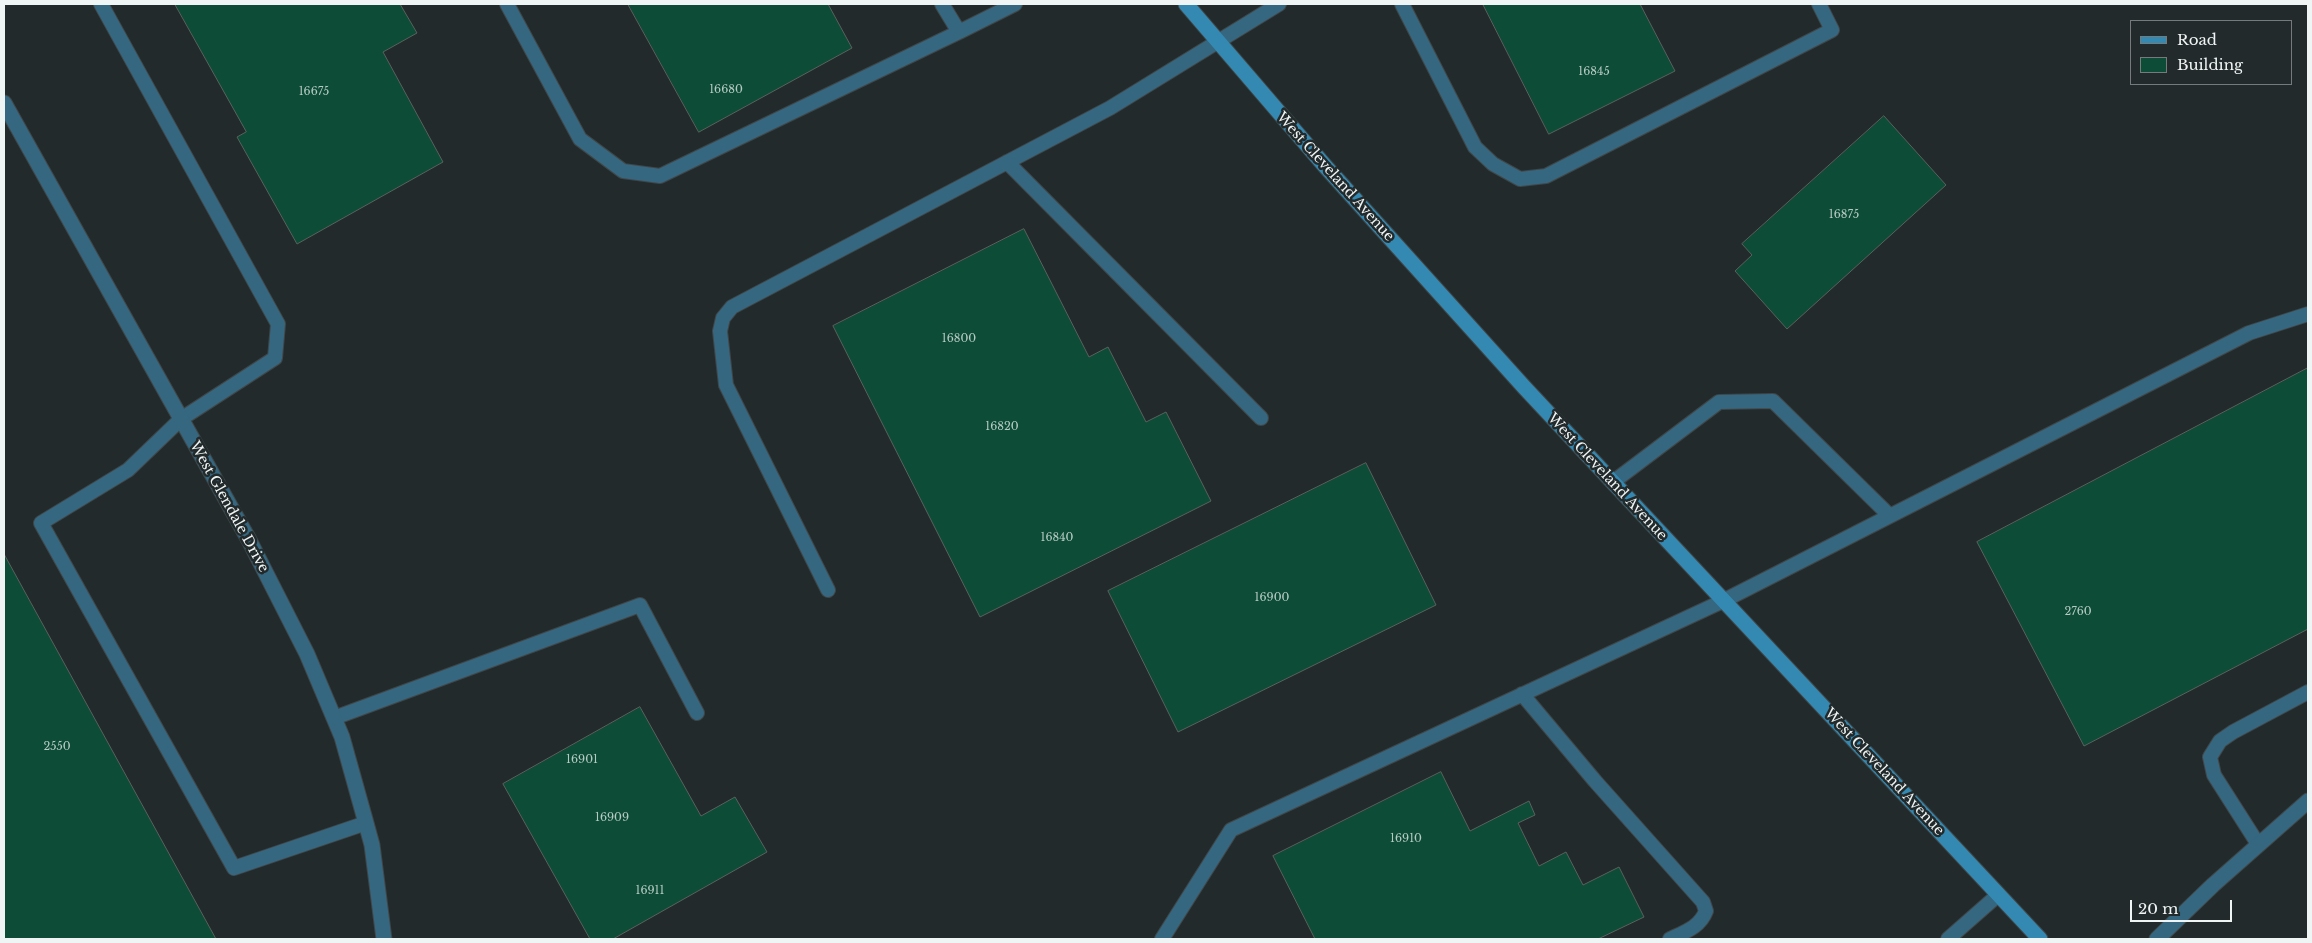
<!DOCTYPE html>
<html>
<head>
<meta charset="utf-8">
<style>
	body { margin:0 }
	#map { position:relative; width:2312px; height:943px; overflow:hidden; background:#232a2b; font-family:"Libre Baskerville",serif }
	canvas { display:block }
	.frame { position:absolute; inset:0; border:5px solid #eff4f4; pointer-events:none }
	.legend { position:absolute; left:2130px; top:20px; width:162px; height:65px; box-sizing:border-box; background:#232a2b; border:1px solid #757b7b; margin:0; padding:6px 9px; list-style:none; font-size:15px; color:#eff4f4 }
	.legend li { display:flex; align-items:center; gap:10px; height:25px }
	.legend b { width:25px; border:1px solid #757b7b }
	.scale { position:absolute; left:2130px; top:900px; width:102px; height:22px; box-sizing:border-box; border:2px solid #eff4f4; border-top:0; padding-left:6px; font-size:15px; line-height:18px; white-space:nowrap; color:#eff4f4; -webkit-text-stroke:4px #232a2b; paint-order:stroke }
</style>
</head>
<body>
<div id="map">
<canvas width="2312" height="943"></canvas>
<div class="frame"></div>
<ul class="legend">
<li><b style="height:6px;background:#3489b2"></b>Road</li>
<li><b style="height:14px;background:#0d4c36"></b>Building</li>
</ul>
<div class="scale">20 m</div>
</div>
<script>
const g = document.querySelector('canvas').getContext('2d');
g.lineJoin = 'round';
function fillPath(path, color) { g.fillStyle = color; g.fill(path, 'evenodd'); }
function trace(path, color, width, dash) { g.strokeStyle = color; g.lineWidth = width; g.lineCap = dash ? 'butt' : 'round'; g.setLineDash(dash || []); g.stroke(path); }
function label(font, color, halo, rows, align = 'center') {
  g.font = font + ' "Libre Baskerville",serif'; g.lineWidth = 5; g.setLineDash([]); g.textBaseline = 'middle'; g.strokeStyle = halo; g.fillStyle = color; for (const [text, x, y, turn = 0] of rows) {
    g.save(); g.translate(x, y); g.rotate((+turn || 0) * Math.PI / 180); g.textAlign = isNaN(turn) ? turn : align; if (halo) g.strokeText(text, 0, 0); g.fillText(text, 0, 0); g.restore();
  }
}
const building = new Path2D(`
	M175 4H400L417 33 383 52 443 162 297 244 237 137 246 132Z
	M628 4H828L852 48 699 132Z
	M1483 4H1640L1675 71 1549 134Z
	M1884 116 1946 185 1787 329 1735 271 1752 255 1742 244Z
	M1024 229 1089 357 1108 347 1146 422 1166 412 1211 501 980 617 833 326Z
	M2308 368V629L2084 746 1977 542Z
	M1366 463 1436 605 1178 732 1108 591Z
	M4 554 216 939H4Z
	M640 707 701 816 735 797 767 852 613 939H590L503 784Z
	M1441 772 1470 831 1529 801 1535 815 1518 823 1539 866 1566 852 1583 885 1619 867 1644 917 1598 939H1315L1273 856Z`);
fillPath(building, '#0d4c36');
trace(building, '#5a615e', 1);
const lane = new Path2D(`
	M101 4 278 324 275 358 181 419 128 470 41 523 234 868 366 823
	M507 4 580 139 623 171 660 176 959 32
	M942 4 959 32 1015 4
	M1402 4 1475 147 1493 164 1520 179 1546 176 1832 30 1819 4
	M1007 162 1261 418
	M1613 482 1719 402 1773 401 1890 516
	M828 590 726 385 720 331 723 318 732 307 1110 108 1279 4
	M1522 694 1595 781 1703 902 1706 911C1700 927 1685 932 1670 939
	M334 718 640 605 697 713
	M2258 844 2214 775 2210 757 2220 741 2233 732 2308 692
	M1162 939 1231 830 1723 601 2249 333 2308 314
	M1948 939 1998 895`);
const street = new Path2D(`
	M4 103 249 540 307 654 342 737 366 823 372 845 384 939
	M2157 939 2213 885 2308 801`);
const secondary = new Path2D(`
	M1186 4 1325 166 1524 387 2040 939`);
trace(lane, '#404647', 16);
trace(street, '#404647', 17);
trace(secondary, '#404647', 17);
trace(lane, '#356780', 14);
trace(street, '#356780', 15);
trace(secondary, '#3489b2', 15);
label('11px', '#b6cac4', null, [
	["16845",1594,72],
	["16680",726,90],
	["16675",314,92],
	["16875",1844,215],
	["16800",959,339],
	["16820",1002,427],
	["16840",1057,538],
	["16900",1272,598],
	["2760",2078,612],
	["2550",57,747],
	["16901",582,760],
	["16909",612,818],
	["16910",1406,839],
	["16911",650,891]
]);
label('14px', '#eff4f4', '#232a2b', [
	["West Cleveland Avenue",1335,177,48],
	["West Cleveland Avenue",1607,477,47],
	["West Glendale Drive",229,507,61],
	["West Cleveland Avenue",1884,772,47]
]);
</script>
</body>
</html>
